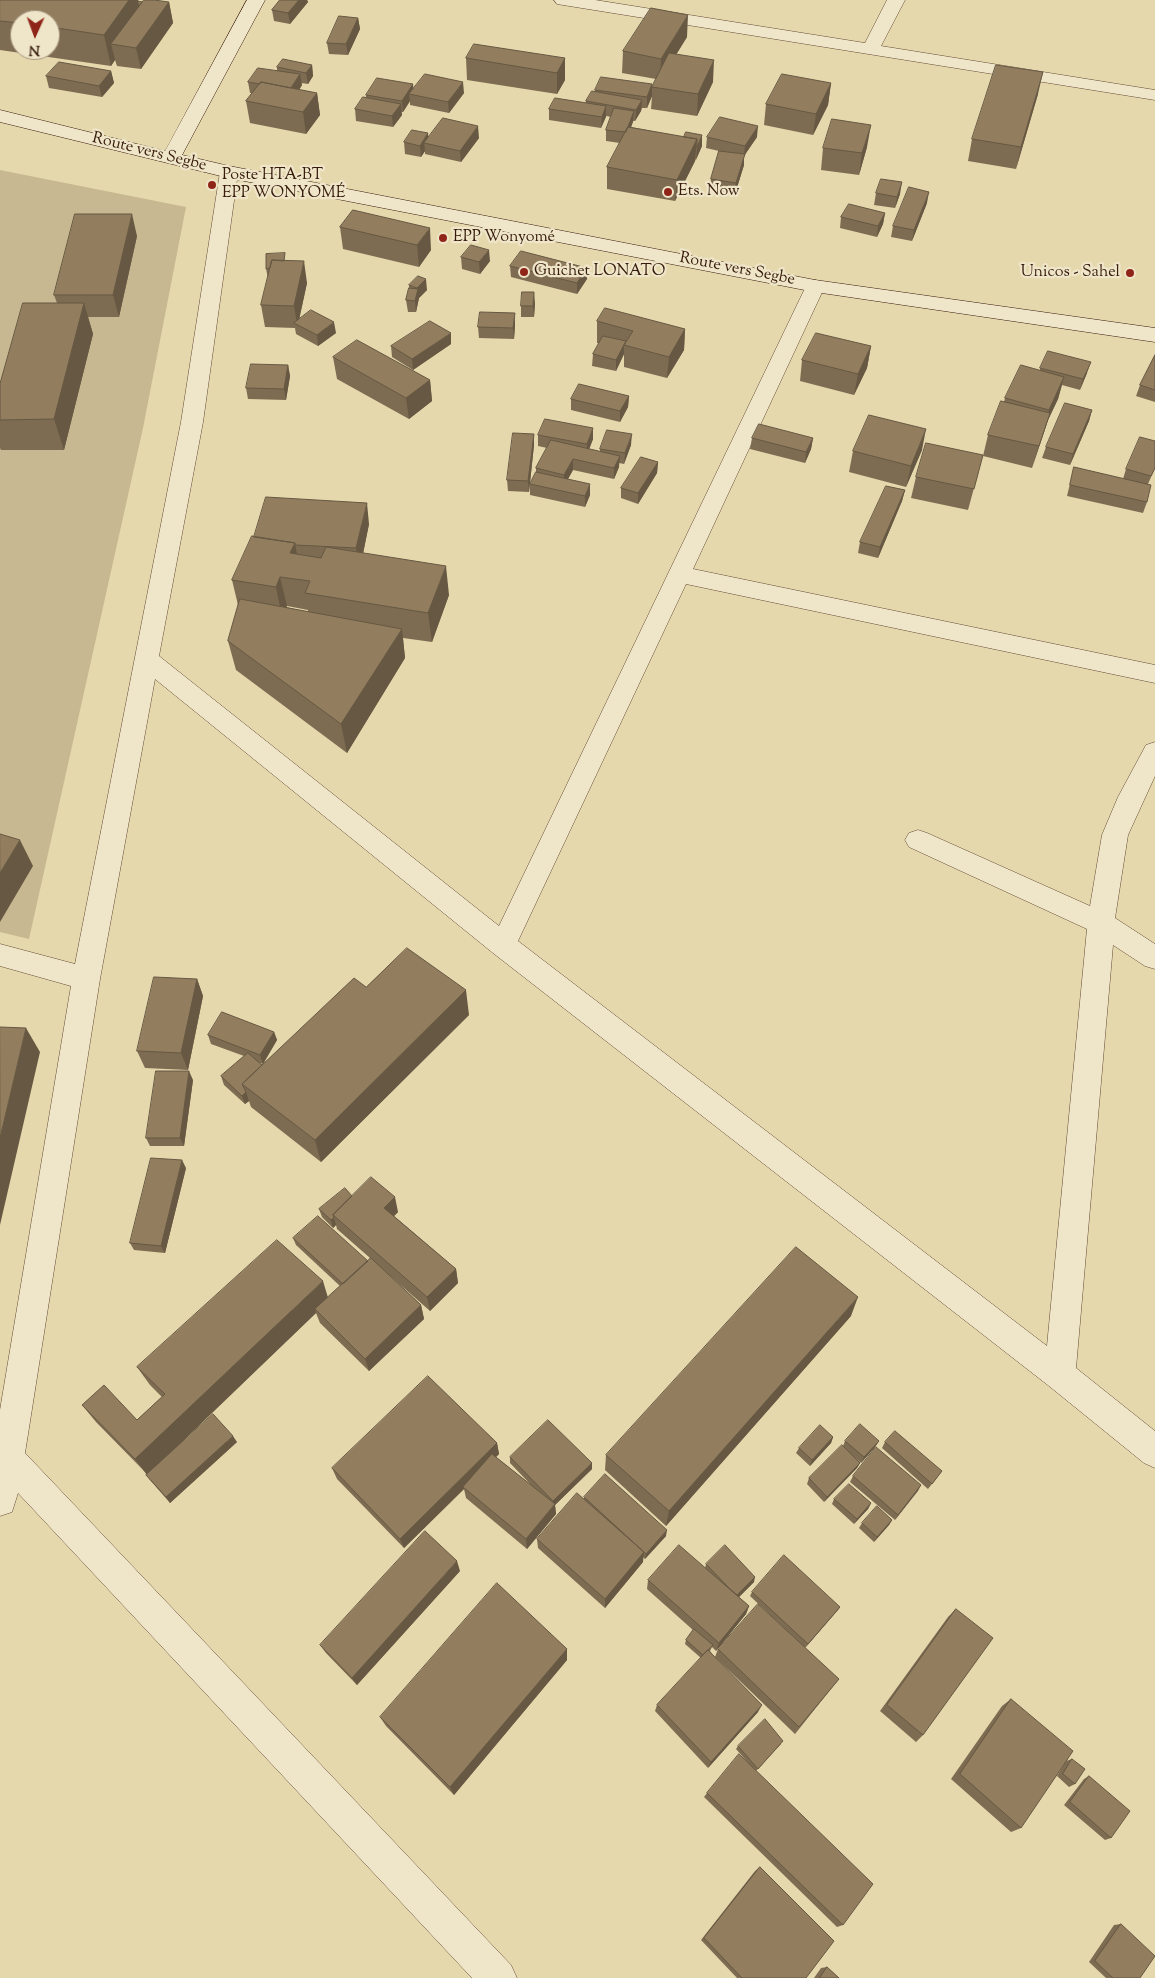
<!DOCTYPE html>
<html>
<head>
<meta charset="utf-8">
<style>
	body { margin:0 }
	#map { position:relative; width:1155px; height:1978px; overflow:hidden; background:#e6d8ad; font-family:"Sorts Mill Goudy",serif }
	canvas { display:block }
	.north { position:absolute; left:10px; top:10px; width:50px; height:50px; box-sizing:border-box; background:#efe6ca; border:1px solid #a5947e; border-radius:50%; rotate:182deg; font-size:14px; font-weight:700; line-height:20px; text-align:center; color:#361a0b }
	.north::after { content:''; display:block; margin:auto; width:18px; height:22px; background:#8f2418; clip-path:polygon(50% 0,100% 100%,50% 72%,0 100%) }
</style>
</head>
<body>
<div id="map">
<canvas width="1155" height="1978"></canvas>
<div class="north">N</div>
</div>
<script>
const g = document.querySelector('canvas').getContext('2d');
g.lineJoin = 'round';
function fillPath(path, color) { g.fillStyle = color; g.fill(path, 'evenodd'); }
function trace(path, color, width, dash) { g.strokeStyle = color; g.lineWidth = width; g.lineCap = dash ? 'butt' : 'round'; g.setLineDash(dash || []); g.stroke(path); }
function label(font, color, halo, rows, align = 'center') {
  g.font = font + ' "Sorts Mill Goudy",serif'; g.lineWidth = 4.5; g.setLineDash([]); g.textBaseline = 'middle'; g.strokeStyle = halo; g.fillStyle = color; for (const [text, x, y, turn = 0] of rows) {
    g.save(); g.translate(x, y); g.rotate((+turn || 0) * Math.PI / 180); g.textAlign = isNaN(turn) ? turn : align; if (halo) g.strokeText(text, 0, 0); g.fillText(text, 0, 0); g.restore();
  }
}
fillPath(new Path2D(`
	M0 170 186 207 143 428 29 939 0 932Z`), '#c8b891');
const street = new Path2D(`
	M554 0H595L865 43 887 0H905L881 46 1155 90V100L563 5 557 4Z
	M229 166 236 168 238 172 203 422 159 656 499 926 808 282 815 280 822 282 825 286 693 569 1155 665V683L686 584 518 941 1047 1346 1087 929 909 847 905 840 909 833 918 830 927 833 1090 906 1102 835 1118 797 1146 745 1155 742V776L1128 835 1115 918 1155 944V969L1145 966 1113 945 1076 1368 1155 1431V1468L1144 1463 1049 1386 493 953 155 679 100 979 25 1453 511 1965 517 1978H472L18 1493 12 1512 0 1516V1410L71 986 0 966V944L75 964 181 422 220 172 222 168Z`);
const secondary = new Path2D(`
	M247 0H265L182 155 229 166 815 280 1155 328V342L815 292 229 178 0 122V110L165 151Z`);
trace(street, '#624a34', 1);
trace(secondary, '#361a0b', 1);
fillPath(street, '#efe6ca');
fillPath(secondary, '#efe6ca');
fillPath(new Path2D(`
	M0 0H138V1L142 2H169L173 23 141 69 117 66 115 60 111 66 0 50ZM20 20H50V50H20Z
	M280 0H307L308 2 290 24 274 21 272 10Z
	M358 18 360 29 348 55 329 54 327 43Z
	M687 37 676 55 713 82 697 116 651 109 652 96 647 108H642L641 111 635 121H633L631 127 684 137 702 135V146L695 161 675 201 607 189V167L620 143 606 141V130L611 117 606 116 601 128 549 120V109L586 103V101L595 91V90L652 84V87L656 79 622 73 623 51Z
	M466 58H565V80L557 94 467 80Z
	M312 65 313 76 308 84 301 83 302 85 299 90 317 93 320 115 306 134 250 123 246 101 252 93H250L248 82 277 71V67Z
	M111 71 114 83 102 97 49 88 46 76Z
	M831 83 828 105 813 135 764 125 766 104Z
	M413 84V88L464 93 449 113 410 105V101L403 112H401L402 115 393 127 356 121 355 109 366 97V95Z
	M1038 94 1016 169 968 161 972 139Z
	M428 133V137L479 138 461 162 425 154V151L421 157 405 154 404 142Z
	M707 137H757L744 156V165L735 194 710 190 711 179 719 151 706 148Z
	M867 147 859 175 821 170 823 148Z
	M876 193 900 194 895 208 874 205Z
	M927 203 912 241 891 237 893 226Z
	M353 210 431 250 419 267 343 249 340 227Z
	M885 213 883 224 877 237 840 228 841 217Z
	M137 236 119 317H88L93 334 64 450H1L0 448V384L57 303 54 295Z
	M461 257 490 261 480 274 462 269Z
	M286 261 307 283 299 319 336 333 318 346 296 334 295 328 265 327 261 305 268 278 266 269Z
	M510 266 587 279 577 294 511 277Z
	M409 285 427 290 419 298 416 312H408L406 300 409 289Z
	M535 303 534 317H521V306Z
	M597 321 685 329 684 350 667 378 624 367V354L616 371 592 366 593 354 599 343H597Z
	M515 325 514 339 479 338 478 327Z
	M451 344 413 370 392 357 391 346Z
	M871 346 867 368 854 395 800 381 802 360Z
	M1155 355V402L1136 396 1140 385Z
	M333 357 430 380 432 401 409 419 337 379Z
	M288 365 290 376 286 400 248 399 246 388Z
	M1040 368 1087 373 1080 390 1062 385 1058 399 1048 420 1032 468 983 456 988 435 1004 402 1005 398 1040 371Z
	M629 396 628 407 620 422 571 410V399Z
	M1092 410 1089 421 1070 465 1042 458 1046 447Z
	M534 434V445L529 492 508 491 507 480Z
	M538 435 593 439 589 449 600 452V449L631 445 624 464 619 463V467L614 479 573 470 568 479 590 495 585 507 530 495V484L536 473V468L547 448 538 446Z
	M752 438H813L811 449 805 463 750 449Z
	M922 450 906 487 849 472 853 451Z
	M983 455 968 510 911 498 916 477Z
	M658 462 657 473 638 504 621 498V488Z
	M1074 467 1123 479 1126 469 1155 468 1148 484 1147 502 1143 513 1067 496Z
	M905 490 902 501 878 558 858 553 860 542Z
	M369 524 363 553 449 595 432 642 403 638 405 658 347 753 236 670 228 641 238 605 232 580 254 537ZM287 606 308 610V612L286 607Z
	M197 979 203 996 188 1070 145 1068 137 1051Z
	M366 987 469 1015 321 1162 251 1107 249 1101 245 1104 224 1085 221 1076 244 1056 211 1044 208 1035 274 1032 277 1040 263 1064 257 1062 262 1065Z
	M193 1080 184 1146H150L146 1138Z
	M186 1168 165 1253 134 1250 130 1243Z
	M352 1196 398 1212 394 1216 456 1269 458 1283 430 1311 388 1274 421 1305 424 1319 369 1371 320 1323 316 1313 183 1441 237 1442 170 1503 150 1480 146 1475 147 1474 96 1422 82 1405 137 1420 162 1397 150 1385 137 1367 328 1297 340 1286 296 1245 293 1238 368 1261 370 1258 337 1229 336 1225 333 1228 322 1217 319 1209Z
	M851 1316 666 1526 605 1470 606 1455Z
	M833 1437 831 1443 810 1466 796 1453 799 1448Z
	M845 1441H879L875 1447 861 1463 851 1454 860 1463 857 1468 824 1502 807 1484 809 1478 843 1446Z
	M885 1442 942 1471 928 1489 882 1448Z
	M497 1443 499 1454 496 1457 534 1488 510 1463V1457L592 1463V1469L555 1505 556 1514 527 1549 466 1498 464 1489 404 1548 337 1479 332 1468Z
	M853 1476 921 1485 895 1520 850 1482Z
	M584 1497 666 1536 645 1559 643 1557V1562L605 1608 538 1548 537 1539 584 1500Z
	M834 1499 871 1503 868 1509 854 1524 832 1504Z
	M892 1520 889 1525 874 1542 859 1528 862 1523Z
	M706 1564 754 1582 739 1597 749 1606 746 1614 716 1651 712 1647 710 1651 758 1712 708 1768 655 1711 657 1705 701 1658 685 1644 686 1640 693 1630 647 1589 648 1580 705 1568Z
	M460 1571 357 1685 326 1653 320 1645Z
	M752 1592 840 1607 837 1611 805 1648 750 1596Z
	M956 1609 923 1735 916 1742 880 1711 948 1617Z
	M567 1649V1660L454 1795 386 1726 380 1717Z
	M718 1649 839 1679 795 1734 715 1657Z
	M1011 1699 1021 1828 1011 1832 951 1779 1002 1706Z
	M781 1744 756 1771 843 1925 837 1927 704 1797 707 1793 749 1764 736 1749 738 1746Z
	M1072 1759 1075 1784 1069 1787 1057 1776 1066 1761Z
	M1089 1776 1111 1838 1105 1840 1064 1805 1084 1779Z
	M760 1867 806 1978H737L701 1940 755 1871Z
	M1121 1924 1140 1978H1106L1089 1962 1114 1925Z
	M827 1967 839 1978H814L821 1968Z`), '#7e6c52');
fillPath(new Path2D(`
	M129 0H138L142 21 111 44 115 60 111 66 104 35Z
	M299 0H307L308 2 290 24 288 13Z
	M169 2 173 23 141 69 136 48Z
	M688 15 687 37 660 80 661 59Z
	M358 18 360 29 348 55 346 44Z
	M565 58V80L557 94V73Z
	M714 60 713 82 697 116 698 94Z
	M312 65 313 76 308 84 306 73Z
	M111 71 114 83 102 97 99 86Z
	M1043 72 1038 94 1016 169 1021 147Z
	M300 74 302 85 293 99 291 88Z
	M463 82 464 93 449 113 448 102Z
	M831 83 828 105 813 135 816 114Z
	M413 84 414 95 409 94 410 101 403 112 402 101Z
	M652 84V96L647 108V97Z
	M317 93 320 115 306 134 303 112Z
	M642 100 641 111 635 121 636 110Z
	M401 104 402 115 393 127 392 116Z
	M606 106V117L601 128 602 117Z
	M634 111 633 122 625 143 626 132Z
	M871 125 867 147 859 175 862 153Z
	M478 126 479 138 461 162 460 151Z
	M758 126 757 137 744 156V165L735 194 736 183 744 156 745 146Z
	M428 133 429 144 424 143 425 151 421 157 420 146Z
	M702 135V146L696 160 697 148Z
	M697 139 695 161 675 201 677 180Z
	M902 182 900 194 895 208 897 197Z
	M929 192 927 203 912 241 914 230Z
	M885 213 883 224 877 237 878 226Z
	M132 214 137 236 119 317 113 295Z
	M430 228 431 250 419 267 417 245Z
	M489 250 490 261 480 274 479 262Z
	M304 261 307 283 298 325 297 324 294 306Z
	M587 268V279L577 294V283Z
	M426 279 427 290 419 298 416 312 415 301 417 292V288Z
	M534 292 535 303 534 317 533 306Z
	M84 303 93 334 64 450 54 419Z
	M515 313V325L514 339 513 328Z
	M334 322 336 333 318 346 317 335Z
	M685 329 684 350 667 378 669 357Z
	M451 333V344L413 370 412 359Z
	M626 341V346L624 345V354L616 371V360Z
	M871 346 867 368 854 395 858 374Z
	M1091 362 1087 373 1080 390 1083 379Z
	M288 365 290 376 286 400 284 389Z
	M1064 377 1058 399 1048 420 1032 468 1049 410Z
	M430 380 432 401 409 419 406 398Z
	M629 396 628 407 620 422V411Z
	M1092 410 1089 421 1070 465 1073 454Z
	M593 428V439L587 455V444Z
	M926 429 922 450 906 487 911 466Z
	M534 434V445L529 492 528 481Z
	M632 434 631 445 624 464 625 453Z
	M813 438 811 449 805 463 806 452Z
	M620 456 619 467 614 479V468Z
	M573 459V470L564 486V475Z
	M658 462 657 473 638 504V493Z
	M590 484V495L585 507V496Z
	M905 490 902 501 878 558 880 547Z
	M367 503 369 524 360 569 356 548Z
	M295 543 300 572 290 553Z
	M446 566 449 595 432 642 428 613Z
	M280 577 287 606 282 617 276 587Z
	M402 629 405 658 347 753 341 724Z
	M20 840 33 866 0 922V873Z
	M197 979 203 996 188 1070 181 1053Z
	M466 990 469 1015 321 1162 315 1140Z
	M26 1028 40 1052 0 1225V1138Z
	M274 1032 277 1040 263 1064 260 1055Z
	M189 1071 193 1080 184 1146 180 1138Z
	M246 1092 249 1101 245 1104 242 1096Z
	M182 1160 186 1168 165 1253 161 1246Z
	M395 1197 398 1212 388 1222 384 1208Z
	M334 1218 336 1225 333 1228 331 1220Z
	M456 1269 458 1283 430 1311 427 1297Z
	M323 1281 329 1301 315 1309 316 1313 147 1475 135 1459Z
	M858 1297 851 1316 666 1526 669 1511Z
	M421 1305 424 1319 369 1371 365 1359Z
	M233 1436 237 1442 170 1503 166 1497Z
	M833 1437 831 1443 810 1466 812 1460Z
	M879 1441 875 1447 861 1463 864 1457Z
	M497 1443 499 1454 464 1488 463 1487 464 1489 404 1548 400 1539Z
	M592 1463V1469L555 1505 556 1514 527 1549 526 1539 553 1507V1501Z
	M860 1463 857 1468 824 1502 827 1497Z
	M921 1485 918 1491 895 1520 898 1515Z
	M871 1503 868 1509 854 1524 857 1519Z
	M892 1520 889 1525 874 1542 877 1537Z
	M667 1530 666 1536 645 1559 646 1554Z
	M644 1552 643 1562 605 1608V1599Z
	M457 1561 460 1571 357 1685 352 1678Z
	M755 1577 754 1582 735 1601 737 1596Z
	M749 1606 746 1614 716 1651 719 1643Z
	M840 1607 837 1611 805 1648 808 1644Z
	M567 1649V1660L454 1795 450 1787Z
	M762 1705 758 1712 708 1768 711 1762Z`), '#665842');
const building = new Path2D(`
	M0 0H129L104 35 50 27V20H20V23L0 21Z
	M144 0H154L169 2 136 48 111 44Z
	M280 0H299L288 13 272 10Z
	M138 1 142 2 139 6Z
	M651 8 688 15 661 59 623 51Z
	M339 16 358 18 346 44 327 43Z
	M474 44 565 58 557 73 466 58Z
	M669 53 714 60 698 94 652 87Z
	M283 59 312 65 306 73 277 67Z
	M59 62 111 71 99 86 46 76Z
	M996 65 1043 72 1021 147 972 139Z
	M258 68 300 74 291 88 261 82 260 84 248 82Z
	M425 74 463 82 448 102 409 94Z
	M782 74 831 83 816 114 766 104Z
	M601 77 652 84 647 97 595 90Z
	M377 78 413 84 402 101 366 95Z
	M261 82 317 93 303 112 246 101Z
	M592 91 642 100 636 110 586 101Z
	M363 97 401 104 392 116 355 109Z
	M555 98 606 106 602 117 549 109Z
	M614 108 634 111 626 132 606 130Z
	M720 117 758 126 745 146 707 137Z
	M443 118 478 126 460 151 424 143Z
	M832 119 871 125 862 153 823 148Z
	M628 127 697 139 677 180 607 167Z
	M412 130 428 133 420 146 404 142Z
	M686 132 702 135 697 148V139L684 137Z
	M719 151 745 154 736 183 711 179Z
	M881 179 902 182 897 197 876 193Z
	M909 187 929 192 914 230 893 226Z
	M849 204 885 213 878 226 841 217Z
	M353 210 430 228 417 245 340 227Z
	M75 214H132L113 295H54Z
	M471 245 489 250 479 262 461 257Z
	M521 251 587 268 577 283 510 266Z
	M285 253 284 261 272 260 270 268 266 269V254Z
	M272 260 304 261 294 306 261 305Z
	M418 276 426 279 417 288 409 285Z
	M409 288 418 289 415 301 406 300Z
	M522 292H534L533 306H521Z
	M23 303H84L54 419 0 420V384Z
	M605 308 685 329 669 357 624 345 633 331 597 321Z
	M311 310 334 322 317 335 294 323Z
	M480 312 515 313 513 328 478 327Z
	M430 321 451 333 412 359 391 346Z
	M816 333 871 346 858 374 802 360Z
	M603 336 626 341 616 360 593 354Z
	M357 340 430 380 406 398 333 357Z
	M1048 351 1091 362 1083 379 1040 368Z
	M1155 355V390L1140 385Z
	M251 364 288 365 284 389 246 388Z
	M1021 365 1064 377 1049 410 1005 398Z
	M579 384 629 396 620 411 571 399Z
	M1001 401 1050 413 1039 446 988 435Z
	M1065 403 1092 410 1073 454 1046 447Z
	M869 415 926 429 911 466 853 451Z
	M545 419 593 428 587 444 538 435Z
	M759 424 813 438 806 452 752 438Z
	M607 430 632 434 625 453 600 449Z
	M513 433 534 434 528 481 507 480Z
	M1140 437 1155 441V468L1151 476 1126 469Z
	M551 440 620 456 614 468 573 459 564 475 536 468Z
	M926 443 983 455 974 489 916 477Z
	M641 457 658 462 638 493 621 488Z
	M1074 467 1151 485 1147 502 1070 485Z
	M536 472 590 484 585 496 530 484Z
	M886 486 905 490 880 547 860 542Z
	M266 497 367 503 356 548 295 545V543L254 537Z
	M252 536 295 543 290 553 321 558 326 547 446 566 428 613 305 593 310 581 280 577 276 587 232 580Z
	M240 599 402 629 341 724 228 641Z
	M0 834 20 840 0 873Z
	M407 948 466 990 315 1140 242 1084 354 978 366 987Z
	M154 977 197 979 181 1053 137 1051Z
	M222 1012 274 1032 260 1055 208 1035Z
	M0 1027 26 1028 0 1138Z
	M248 1053 262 1065 242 1084 246 1092 242 1096 221 1076Z
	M156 1071H189L180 1138H146Z
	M151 1158 182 1160 161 1246 130 1243Z
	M371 1177 395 1197 384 1208 456 1269 427 1297 333 1215Z
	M345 1188 352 1196 333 1215 334 1218 331 1220 319 1209Z
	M318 1216 368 1261 343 1284 293 1238Z
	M277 1240 323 1281 135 1459 82 1405 104 1385 137 1420 165 1394 137 1367Z
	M796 1247 858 1297 669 1511 606 1455Z
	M371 1258 421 1305 365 1359 315 1309Z
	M428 1376 497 1443 400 1539 332 1468Z
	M213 1414 233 1436 166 1497 146 1475Z
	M548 1420 592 1463 553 1501 510 1457Z
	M860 1424 879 1441 864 1457 845 1441Z
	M820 1425 833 1437 812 1460 799 1448Z
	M895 1431 942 1471 932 1484 885 1442Z
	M842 1445 860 1463 827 1497 809 1478Z
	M876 1447 921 1485 898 1515 853 1476Z
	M492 1454 555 1504 526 1539 463 1487Z
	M605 1474 667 1530 646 1554 584 1497Z
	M849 1484 871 1503 857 1519 834 1499Z
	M577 1493 644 1552 605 1599 537 1539Z
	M877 1506 892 1520 877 1537 862 1523Z
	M425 1531 457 1561 352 1678 320 1645Z
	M679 1545 749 1606 719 1643 648 1580Z
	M725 1545 755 1577 737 1595 729 1588 706 1564Z
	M784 1555 840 1607 808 1644 752 1592Z
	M497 1583 567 1649 450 1787 380 1717Z
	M758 1604 839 1679 799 1727 718 1649Z
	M956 1609 993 1638 923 1735 887 1705Z
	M694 1629 713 1645 703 1655 686 1640Z
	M708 1650 762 1705 711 1762 657 1705Z
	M1011 1699 1073 1751 1021 1828 960 1774Z
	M765 1719 783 1741 758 1769 738 1746Z
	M739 1754 873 1884 843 1925 707 1793Z
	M1072 1759 1085 1769 1075 1784 1063 1774Z
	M1089 1776 1130 1811 1111 1838 1070 1802Z
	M760 1867 834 1941 806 1978H742L704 1938Z
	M1121 1924 1155 1956 1140 1978H1113L1095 1961Z
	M827 1967 839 1978H820Z`);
fillPath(building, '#927d5f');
trace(building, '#665842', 1);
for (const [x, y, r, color] of [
	[212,185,5,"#8f2418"],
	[668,192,5,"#8f2418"],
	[443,238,5,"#8f2418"],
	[524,272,5,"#8f2418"],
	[1130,273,5,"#8f2418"]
]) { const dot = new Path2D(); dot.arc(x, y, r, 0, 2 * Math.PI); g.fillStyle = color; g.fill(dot); trace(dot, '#efe6ca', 2); }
label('16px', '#361a0b', '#efe6ca', [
	["Route vers Segbe",149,153,14],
	["Route vers Segbe",737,270,11]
]);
label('16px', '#361a0b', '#efe6ca', [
	["Poste HTA-BT",222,176],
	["EPP WONYOMÉ",222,194],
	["Ets. Now",678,192],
	["EPP Wonyomé",453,238],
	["Guichet LONATO",534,272],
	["Unicos - Sahel",1120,273,"right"]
], 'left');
</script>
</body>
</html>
